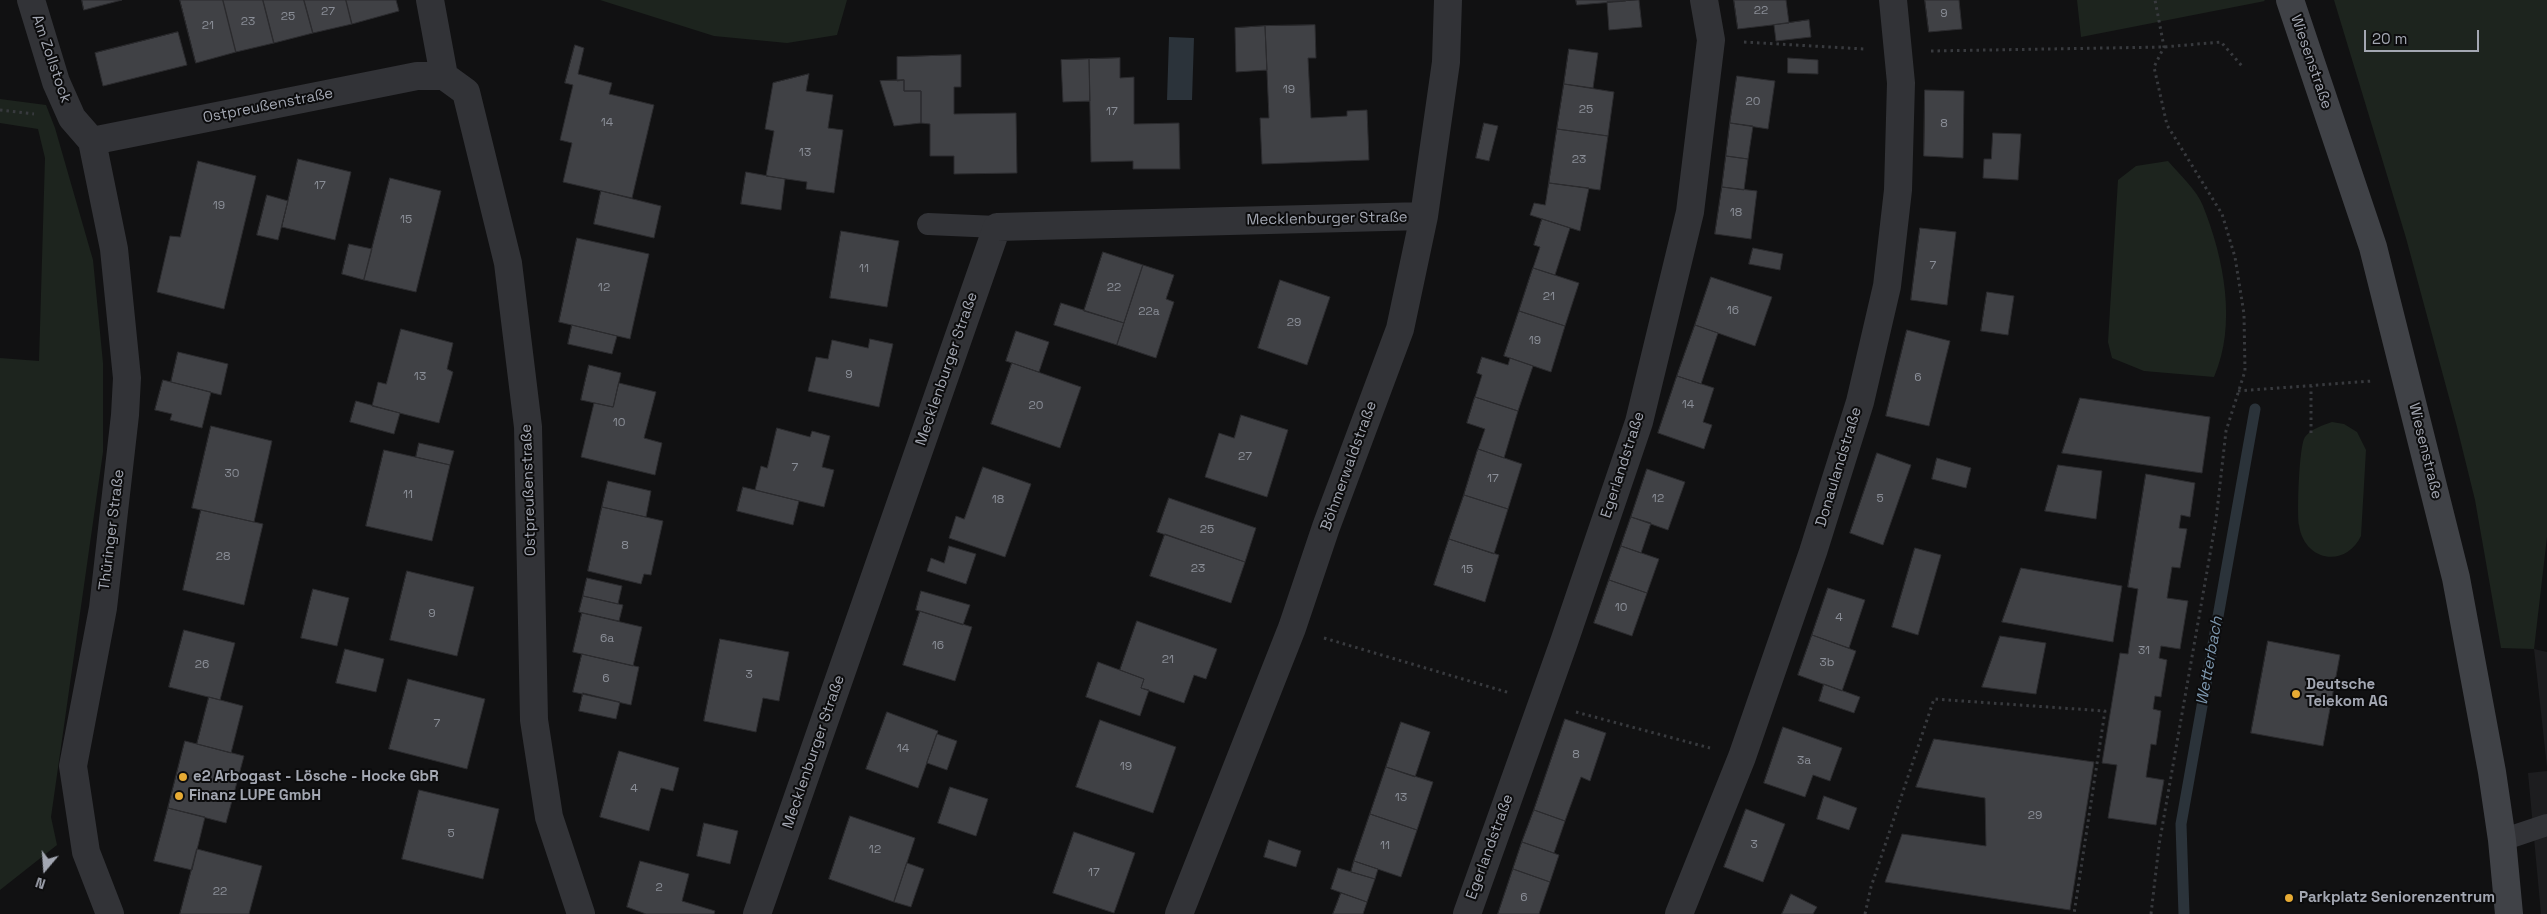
<!DOCTYPE html>
<html>
<head>
<meta charset="utf-8">
<style>
	body { margin:0 }
	#map { position:relative; width:2547px; height:914px; overflow:hidden; background:#111112; font-family:"Space Grotesk",sans-serif }
	canvas { display:block }
	.north { position:absolute; left:20px; top:844px; width:50px; height:50px; -webkit-text-stroke:4px #0c0c0d; paint-order:stroke; rotate:198deg; font-size:14px; font-weight:700; line-height:20px; text-align:center; color:#a3a7b2 }
	.north::after { content:''; display:block; margin:auto; width:18px; height:22px; background:#a3a7b2; clip-path:polygon(50% 0,100% 100%,50% 72%,0 100%) }
	.scale { position:absolute; left:2364px; top:30px; width:115px; height:22px; box-sizing:border-box; border:2px solid #a3a7b2; border-top:0; padding-left:6px; font-size:15px; line-height:18px; white-space:nowrap; color:#a3a7b2; -webkit-text-stroke:4px #0c0c0d; paint-order:stroke }
</style>
</head>
<body>
<div id="map">
<canvas width="2547" height="914"></canvas>
<div class="north">N</div>
<div class="scale">20 m</div>
</div>
<script>
const g = document.querySelector('canvas').getContext('2d');
g.lineJoin = 'round';
function fillPath(path, color) { g.fillStyle = color; g.fill(path, 'evenodd'); }
function trace(path, color, width, dash) { g.strokeStyle = color; g.lineWidth = width; g.lineCap = dash ? 'butt' : 'round'; g.setLineDash(dash || []); g.stroke(path); }
function label(font, color, halo, rows, align = 'center') {
  g.font = font + ' "Space Grotesk",sans-serif'; g.lineWidth = 4; g.setLineDash([]); g.textBaseline = 'middle'; g.strokeStyle = halo; g.fillStyle = color; for (const [text, x, y, turn = 0] of rows) {
    g.save(); g.translate(x, y); g.rotate((+turn || 0) * Math.PI / 180); g.textAlign = isNaN(turn) ? turn : align; if (halo) g.strokeText(text, 0, 0); g.fillText(text, 0, 0); g.restore();
  }
}
fillPath(new Path2D(`
	M2534 649 2547 652V767Z
	M2547 771V914H2541L2528 773Z`), '#1d1d1f');
fillPath(new Path2D(`
	M600 0H847L837 35 787 43 714 36Z
	M2077 0H2264L2265 1 2081 37Z
	M2334 0H2547V537L2534 649 2501 648 2475 500 2457 427 2406 238Z
	M0 99 46 105 55 128 93 260 103 363V452L51 817 57 845 0 890V358L39 361 45 158 38 129 0 123Z
	M2168 161C2179 174 2197 190 2203 206 2224 258 2237 325 2214 377L2144 371 2112 358 2108 342 2118 180 2136 166Z
	M2332 422 2344 424 2357 432 2366 450 2361 536C2345 569 2304 561 2299 525 2297 513 2299 445 2305 437 2311 429 2323 425 2332 422Z`), '#1d241e');
fillPath(new Path2D(`
	M1169 37 1194 38 1192 100H1167Z`), '#2b333a');
trace(new Path2D(`
	M2184 914 2181 824 2255 409`), '#2b333a', 11);
const building = new Path2D(`
	M82 0H122L84 10Z
	M180 0H223L236 52 196 63Z
	M223 0H263L274 43 236 52Z
	M263 0H304L313 33 274 43Z
	M304 0H346L352 24 313 33Z
	M346 0H396L399 11 352 24Z
	M1576 0H1626V1L1577 5Z
	M1639 0 1642 27 1609 30 1607 2Z
	M1734 0H1786L1789 23 1738 29Z
	M1925 0H1959L1962 29 1929 32Z
	M1809 20 1811 37 1776 41 1774 25Z
	M1315 25 1316 58H1308L1311 118 1347 116V111L1367 110 1369 160 1262 164 1260 118H1269L1265 26Z
	M1265 26 1267 70 1236 72 1235 28Z
	M178 32 187 65 103 86 95 53Z
	M575 45 584 48 578 74 612 83 609 94 654 105 632 198 563 182 572 143 560 140 573 85 565 83Z
	M1569 49 1598 53 1593 88 1564 84Z
	M961 55V87H954V114L1016 113 1017 173 954 174V156H930V124L921 123V91H904V80L897 81V57Z
	M1120 58V78L1134 77V124L1179 123 1180 169H1133V161L1091 162 1089 59Z
	M1788 58 1818 60V74L1788 73Z
	M1089 59 1090 101 1063 102 1061 60Z
	M809 74 806 91 833 95 828 128 843 130 834 193 806 189 807 182 766 176 774 131 765 129 773 83Z
	M1737 76 1775 81 1768 129 1730 123Z
	M904 80V91H921V123L894 126 880 81Z
	M1564 84 1614 92 1608 136 1557 129Z
	M1925 90 1964 91 1963 158 1924 156Z
	M1484 123 1498 126 1489 161 1476 158Z
	M1730 123 1753 126 1748 159 1726 156Z
	M1557 129 1608 136 1600 190 1549 183Z
	M1993 133 2021 134 2018 180 1983 178 1984 159H1991Z
	M1726 156 1748 159 1744 190 1722 187Z
	M298 159 351 172 335 240 282 227Z
	M198 161 256 176 224 309 157 292 170 236 180 237Z
	M746 172 785 179 781 210 741 204Z
	M390 178 441 191 416 292 364 280Z
	M1549 183 1589 188 1580 231 1530 215 1534 203 1545 205Z
	M1722 187 1757 191 1751 239 1715 234Z
	M601 191 661 206 654 238 594 224Z
	M267 195 288 201 278 240 257 235Z
	M1542 219 1570 228 1555 275 1533 268 1540 247 1534 245Z
	M1920 228 1956 232 1947 305 1911 300Z
	M841 231 899 241 887 307 830 298Z
	M577 238 649 254 630 339 559 322Z
	M349 244 372 249 364 280 342 274Z
	M1753 248 1783 254 1780 270 1749 264Z
	M1103 252 1143 265 1124 323 1084 311Z
	M1143 265 1174 275 1166 299 1174 302 1156 358 1117 345Z
	M1533 268 1579 283 1565 326 1519 311Z
	M1711 277 1772 297 1755 346 1695 325Z
	M1280 280 1330 297 1307 365 1258 348Z
	M1987 292 2014 296 2008 335 1981 331Z
	M1061 303 1124 323 1117 345 1054 325Z
	M1519 311 1565 326 1551 372 1504 356Z
	M572 325 617 336 612 354 568 344Z
	M1695 325 1718 333 1701 384 1677 376Z
	M401 329 453 343 447 369 453 372 439 423 372 406 378 382 386 384Z
	M1907 330 1950 341 1929 426 1886 416Z
	M1016 331 1049 342 1039 372 1006 361Z
	M870 339 893 344 879 407 808 391 816 357 828 359 832 340 868 348Z
	M178 352 228 364 221 395 171 382Z
	M1482 357 1508 365 1510 358 1533 366 1518 411 1475 397 1482 375 1477 373Z
	M1012 363 1081 387 1060 448 991 424Z
	M589 365 621 373 613 407 581 400Z
	M1677 376 1714 388 1703 422 1712 425 1704 449 1658 433Z
	M163 380 211 392 202 428 170 420 172 414 155 410Z
	M619 383 656 392 644 438 662 443 655 475 581 457 594 403 613 407Z
	M1475 397 1518 411 1504 458 1478 449 1485 429 1467 423Z
	M2080 398 2210 417 2202 473 2062 453Z
	M356 401 400 413 394 434 350 422Z
	M1241 415 1288 430 1267 497 1205 477 1219 433 1234 438Z
	M211 426 272 441 254 522 192 508Z
	M777 428 810 437 812 431 830 436 822 467 834 470 824 507 755 490 761 466 767 468Z
	M419 443 454 451 450 465 416 457Z
	M1478 449 1522 464 1508 509 1464 495Z
	M384 450 450 465 432 541 366 526Z
	M1877 453 1911 465 1883 545 1850 533Z
	M1937 458 1971 468 1966 488 1932 479Z
	M2058 465 2102 471 2096 519 2045 511Z
	M983 467 1031 484 1005 557 949 538 956 516 964 519Z
	M1647 469 1685 482 1668 530 1631 517Z
	M2146 474 2195 483 2190 517 2181 515 2179 528 2187 529 2180 568 2172 567 2167 598 2188 601 2180 649 2161 646 2159 658 2167 660 2161 697 2155 696 2153 709 2161 711 2156 745 2151 744 2146 777 2164 780 2156 825 2108 818 2117 765 2102 763 2120 653 2128 654 2138 589 2128 587Z
	M608 481 651 491 646 517 602 507Z
	M743 487 799 501 793 525 737 511Z
	M1464 495 1508 509 1494 554 1449 539Z
	M1169 498 1256 528 1245 562 1157 532Z
	M602 507 663 521 651 575 644 574 641 584 588 571Z
	M201 510 263 524 244 605 183 590Z
	M1631 517 1651 523 1641 553 1621 546Z
	M1165 534 1245 562 1231 603 1150 576Z
	M1449 539 1499 555 1485 602 1434 585Z
	M949 546 976 554 966 584 927 571 931 558 944 563Z
	M1621 546 1659 559 1647 593 1609 580Z
	M1915 548 1941 555 1918 635 1892 627Z
	M2021 568 2122 586 2113 642 2002 622Z
	M407 571 474 587 457 656 390 640Z
	M587 578 622 586 618 604 583 596Z
	M1609 580 1647 593 1632 636 1594 623Z
	M1828 588 1865 600 1849 648 1812 635Z
	M313 589 349 598 337 646 301 638Z
	M921 591 970 605 963 625 916 610Z
	M583 596 623 605 619 621 579 612Z
	M920 611 972 627 955 681 903 665Z
	M582 613 642 627 633 666 573 652Z
	M1137 621 1217 649 1206 679 1194 675 1184 703 1141 688 1144 679 1120 670Z
	M184 630 235 643 220 700 169 687Z
	M1812 635 1856 651 1842 691 1798 675Z
	M2000 636 2046 643 2036 694 1982 687Z
	M720 639 789 652 779 701 763 698 756 732 704 721Z
	M2268 641 2340 655 2323 746 2251 733Z
	M345 649 384 659 376 692 336 683Z
	M582 654 639 667 631 705 573 692Z
	M1098 662 1144 679 1141 688 1149 690 1140 716 1086 697Z
	M408 679 485 699 467 769 389 749Z
	M1824 684 1860 697 1854 713 1819 701Z
	M583 693 620 702 616 719 579 711Z
	M209 697 243 706 231 753 197 744Z
	M887 712 938 731 918 788 866 769Z
	M1565 719 1606 733 1590 781 1581 777 1565 821 1534 810Z
	M1100 720 1176 747 1153 813 1076 787Z
	M1401 722 1430 732 1415 777 1386 767Z
	M1783 727 1842 748 1830 781 1813 775 1805 797 1764 783Z
	M937 734 957 741 947 770 927 763Z
	M1934 739 2094 762 2070 910 1885 882 1902 834 1986 846 1985 798 1916 787Z
	M185 741 244 756 226 823 168 808Z
	M619 751 679 768 673 791 661 788 649 831 600 817Z
	M1386 767 1433 782 1417 830 1370 814Z
	M950 787 988 799 976 836 938 823Z
	M419 790 499 809 483 879 402 859Z
	M1824 796 1857 808 1849 830 1817 819Z
	M168 808 205 817 192 870 154 861Z
	M1746 809 1785 824 1763 882 1724 867Z
	M1534 810 1565 821 1554 853 1522 842Z
	M1370 814 1417 830 1401 877 1354 861Z
	M850 816 915 838 894 902 829 879Z
	M704 823 738 831 730 864 697 856Z
	M1074 832 1135 853 1114 913 1053 893Z
	M1269 840 1301 851 1296 867 1264 857Z
	M1522 842 1559 855 1550 882 1513 869Z
	M197 849 262 866 249 914H180Z
	M640 861 689 874 682 901 715 911 714 914H646L627 907Z
	M1354 861 1378 869 1375 879 1351 872Z
	M907 863 924 869 911 907 894 902Z
	M1338 868 1375 879 1367 902 1331 889Z
	M1513 869 1550 882 1539 914H1498Z
	M1341 893 1367 902 1363 914H1333Z
	M1791 894 1817 907 1813 914H1782Z`);
fillPath(building, '#404145');
trace(building, '#2b2b2e', 1);
trace(new Path2D(`
	M1744 42 1865 49
	M1931 51 2164 47 2221 42 2242 66
	M0 110 34 114
	M2238 391 2372 381
	M2311 433V386
	M1324 638 1510 693
	M1576 712 1710 748
	M1865 914 1871 887 1934 699 2105 711 2074 914
	M2151 914 2159 845 2216 520 2226 431 2245 371 2244 314 2235 257 2222 214 2167 125 2154 67 2164 47 2155 0`), '#383a3e', 3, [2.5, 4]);
trace(new Path2D(`
	M928 224 997 227
	M2502 840 2547 825`), '#323337', 22);
trace(new Path2D(`
	M31 0 56 82 72 118 92 141 114 249 127 378 125 415 103 608 73 766 86 852 110 914
	M430 0 444 76 466 92 508 263 528 427 534 720 549 817 581 914
	M92 141 417 76H444
	M757 914 997 227 1424 216
	M1179 914 1292 628 1326 527 1400 329 1424 216 1446 62 1448 0
	M1467 914 1564 642 1639 422 1690 212 1711 40 1704 0
	M1679 914 1742 757 1813 552 1860 402 1887 286 1898 190 1901 83 1893 0`), '#323337', 28);
trace(new Path2D(`
	M2290 0 2373 247 2456 578 2492 772 2502 840 2509 914`), '#404247', 28);
for (const [x, y, r, color] of [
	[2296,694,5,"#e7ab34"],
	[183,777,5,"#e7ab34"],
	[179,796,5,"#e7ab34"],
	[2289,898,5,"#e7ab34"]
]) { const dot = new Path2D(); dot.arc(x, y, r, 0, 2 * Math.PI); g.fillStyle = color; g.fill(dot); trace(dot, '#0c0c0d', 2); }
label('12px', '#8a8e97', null, [
	["22",1761,11],
	["27",328,12],
	["9",1944,14],
	["25",288,17],
	["23",248,22],
	["21",208,26],
	["19",1289,90],
	["20",1753,102],
	["25",1586,110],
	["17",1112,112],
	["14",607,123],
	["8",1944,124],
	["13",805,153],
	["23",1579,160],
	["17",320,186],
	["19",219,206],
	["18",1736,213],
	["15",406,220],
	["7",1933,266],
	["11",864,269],
	["12",604,288],
	["22",1114,288],
	["21",1549,297],
	["16",1733,311],
	["22a",1149,312],
	["29",1294,323],
	["19",1535,341],
	["9",849,375],
	["13",420,377],
	["6",1918,378],
	["14",1688,405],
	["20",1036,406],
	["10",619,423],
	["27",1245,457],
	["7",795,468],
	["30",232,474],
	["17",1493,479],
	["11",408,495],
	["12",1658,499],
	["5",1880,499],
	["18",998,500],
	["25",1207,530],
	["8",625,546],
	["28",223,557],
	["23",1198,569],
	["15",1467,570],
	["10",1621,608],
	["9",432,614],
	["4",1839,618],
	["6a",607,639],
	["16",938,646],
	["31",2144,651],
	["21",1168,660],
	["3b",1827,663],
	["26",202,665],
	["3",749,675],
	["6",606,679],
	["7",437,724],
	["14",903,749],
	["8",1576,755],
	["3a",1804,761],
	["19",1126,767],
	["4",634,789],
	["13",1401,798],
	["29",2035,816],
	["5",451,834],
	["3",1754,845],
	["11",1385,846],
	["12",875,850],
	["17",1094,873],
	["2",659,888],
	["22",220,892],
	["6",1524,898]
]);
label('15px', '#a3a7b2', '#0c0c0d', [
	["Am Zollstock",51,59,71],
	["Wiesenstraße",2311,62,71],
	["Ostpreußenstraße",268,106,-11],
	["Mecklenburger Straße",1327,219,-1],
	["Mecklenburger Straße",947,369,-71],
	["Wiesenstraße",2425,451,76],
	["Egerlandstraße",1623,465,-72],
	["Böhmerwaldstraße",1349,466,-70],
	["Donaulandstraße",1839,467,-73],
	["Ostpreußenstraße",529,490,-92],
	["Thüringer Straße",112,530,-83],
	["Mecklenburger Straße",814,752,-71],
	["Egerlandstraße",1490,847,-70]
]);
label('bold 15px', '#a3a7b2', '#0c0c0d', [
	["Deutsche",2306,685],
	["Telekom AG",2306,702],
	["e2 Arbogast - Lösche - Hocke GbR",193,777],
	["Finanz LUPE GmbH",189,796],
	["Parkplatz Seniorenzentrum",2299,898]
], 'left');
label('italic 16px', '#7b95ac', '#0c0c0d', [
	["Wetterbach",2210,661,-80]
]);
</script>
</body>
</html>
